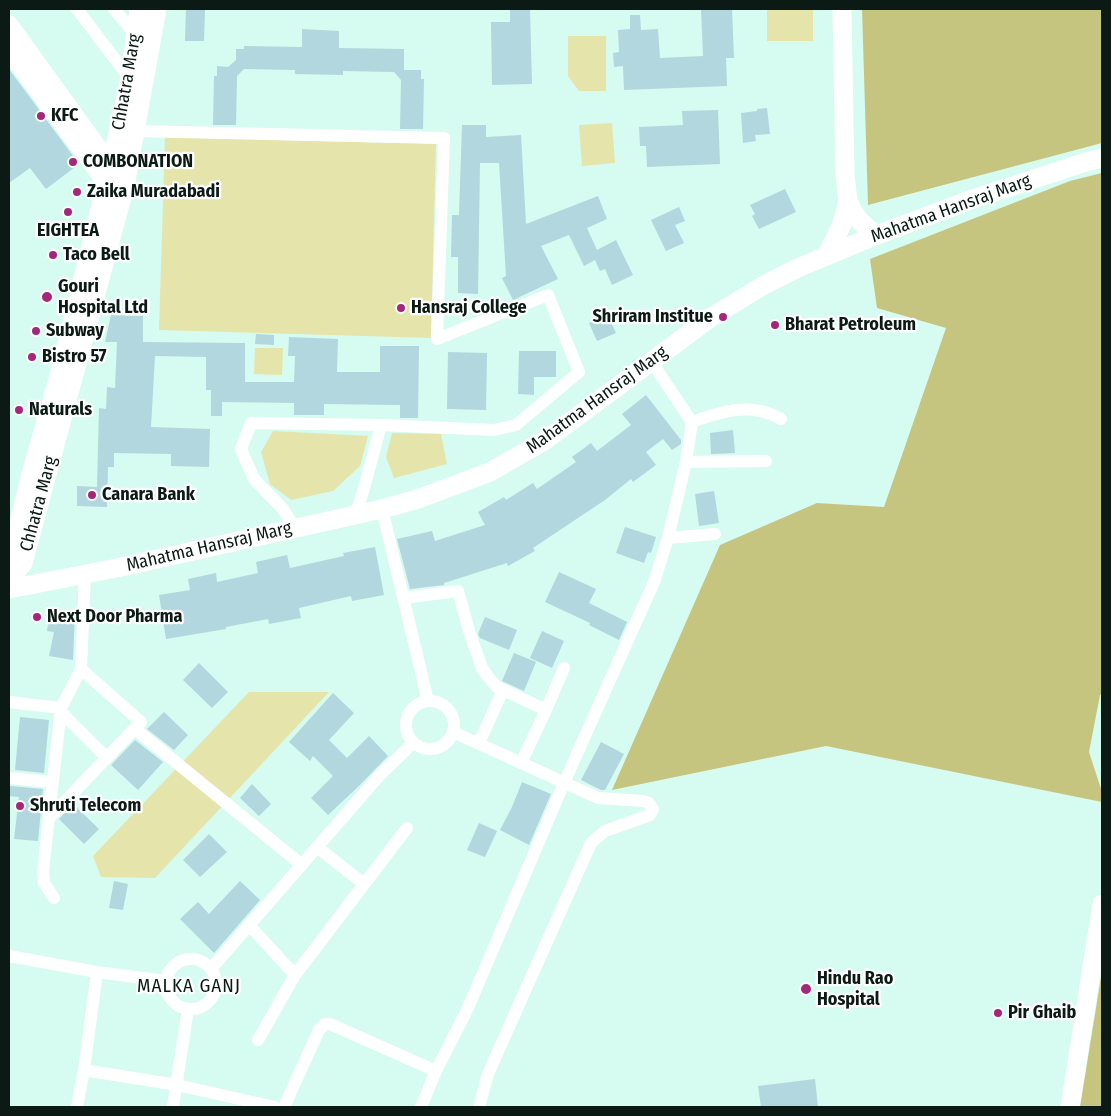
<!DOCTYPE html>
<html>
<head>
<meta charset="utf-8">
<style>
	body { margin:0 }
	#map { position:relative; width:1111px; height:1116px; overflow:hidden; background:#d6fbf0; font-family:"Fira Sans Condensed",sans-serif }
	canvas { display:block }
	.frame { position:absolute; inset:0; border:10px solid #0c1a16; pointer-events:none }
</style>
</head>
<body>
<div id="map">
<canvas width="1111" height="1116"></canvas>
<div class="frame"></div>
</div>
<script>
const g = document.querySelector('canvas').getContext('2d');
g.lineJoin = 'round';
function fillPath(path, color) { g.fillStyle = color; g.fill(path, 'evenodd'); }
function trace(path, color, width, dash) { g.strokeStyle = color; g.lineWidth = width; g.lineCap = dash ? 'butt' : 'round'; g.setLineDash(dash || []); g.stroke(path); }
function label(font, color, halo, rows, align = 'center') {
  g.font = font + ' "Fira Sans Condensed",sans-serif'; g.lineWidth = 4.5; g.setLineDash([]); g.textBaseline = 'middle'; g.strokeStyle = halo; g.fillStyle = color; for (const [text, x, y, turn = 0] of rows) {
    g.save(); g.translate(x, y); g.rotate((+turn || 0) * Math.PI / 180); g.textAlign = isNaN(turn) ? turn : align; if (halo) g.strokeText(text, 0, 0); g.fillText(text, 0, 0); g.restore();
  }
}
fillPath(new Path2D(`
	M767 9H813V41H767Z
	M568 36H606V91H579L568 76Z
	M612 123 615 163 582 166 579 125Z
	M165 137 436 144 431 338 159 330Z
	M255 348H283L282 375 254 374Z
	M273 431 368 436 360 466 333 491 291 500 270 484 261 452Z
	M392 433 441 434 447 464 394 478 386 457Z
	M249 692H329L155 878 101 877 93 856Z`), '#e5e5ab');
fillPath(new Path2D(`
	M862 9H1102V143L868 205Z
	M1102 173V694L1100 695 1089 752 1102 792V802L826 746 612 790 720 545 817 503 884 507 946 328 877 308 870 259 1070 181Z
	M1102 971V1107H1080Z`), '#c6c57f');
fillPath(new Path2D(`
	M186 9H205L204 41H185Z
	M510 9H530L532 84 492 85 491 22H510Z
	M701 9H732L734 58H726L727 86 624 90 623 66 614 67 613 53 619 52 618 30 630 29V15H640L641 30 658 29 660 58 703 56Z
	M302 29 339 31V48L404 49V70H421V79H424L423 129H400L401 80 394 72 343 71V75L295 74V70L244 69 237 76 236 125H213L214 76H217V66L228 67 236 60V49H244V46L302 47Z
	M9 69 79 164 46 189 30 168 9 183Z
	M767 108 770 134 755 135 756 141 743 143 741 113 757 111V109Z
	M718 110 720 164 647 167 646 146H640L639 127 683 125 682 111Z
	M462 125H486V137L521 135 526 224 598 196 607 219 587 228 597 250 616 240 633 275 612 285 605 269 600 271 595 260 584 266 569 235 541 246 558 279 513 300 502 278 506 276 499 163H480L478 294 458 293V257H451L452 215H459Z
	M785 189 796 212 759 229 752 216 755 214 750 205Z
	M679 207 685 221 675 225 684 243 666 251 651 220Z
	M607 314 616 333 597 341 589 323Z
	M111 315 143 316V342L245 343V382H294L295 356H288L289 337 338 339 337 372H380V346H419L418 418H400V405L324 404V415H294V403L222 402V416H211V390H206V357L155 356 151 427 210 429 209 467 171 466V454L114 453V467H108L107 507 77 506V486L97 487 99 408 106 409 107 387 115 388 117 342H105Z
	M256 334 274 335V345L255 344Z
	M519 351H556V377H534V395L518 394Z
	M448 352 487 353 486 410 447 409Z
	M646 395 681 440V444L672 450 663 439 646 452 656 465 633 482 631 479 605 500 533 548 535 551 508 566 507 563 444 583V585L410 589 397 539 432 531 435 541 485 525 478 512 504 497 506 500 533 483 537 489 576 462 572 457 591 443 597 451 631 425 622 414Z
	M733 430 735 453 711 454 710 433Z
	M714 491 719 523 699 526 695 494Z
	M625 527 656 537 651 553 648 552 644 563 616 553Z
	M375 547 384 595 352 601 351 596 299 608 301 618 269 624 268 619 226 627V629L166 639 159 595 190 590 188 579 216 573 217 582 258 573 256 562 287 555 290 568 344 556 343 553Z
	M559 572 596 589 589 603 627 622 619 640 589 625 590 623 545 602Z
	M50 610 75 613 73 660 49 656 54 632 47 631Z
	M485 617 517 630 509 650 480 638 478 634Z
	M542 631 564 641 552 668 530 658Z
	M514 653 536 662 524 691 502 681Z
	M199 663 228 692 212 708 183 680Z
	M333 693 354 713 329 740 347 758 369 736 388 756 359 786 328 815 311 798 333 776 313 756 310 761 289 742Z
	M164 712 188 735 174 750 147 729Z
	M20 717 49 720 44 773 15 770Z
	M135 740 163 762 138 790 111 765Z
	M601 742 624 754 605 790H601L581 780Z
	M522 782 551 794 529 845 500 830 512 807Z
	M252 784 271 804 259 816 240 798Z
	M10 786 43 789 38 841 14 839 19 797 9 796Z
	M73 804 99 829 84 844 59 819Z
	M479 823 497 831 485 857 467 850Z
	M209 834 227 852 200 877 183 860Z
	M114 881 128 884 123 910 109 908Z
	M240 881 260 900 214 953 180 919 198 902 209 914Z
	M815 1079 818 1107H761L758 1086Z`), '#b2d7de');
trace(new Path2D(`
	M77 9 130 79
	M114 9 136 35
	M135 131 444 138 437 339 548 295 579 372 516 425 494 430 381 425 251 423 241 449 254 479 283 509 295 528
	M651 361 692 422
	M686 462 766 461
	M382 509 428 701
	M355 515 363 492 381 425
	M668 538 715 534
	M403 598 458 591 470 634 482 668 489 678 497 687 546 710 564 668
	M406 725a24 24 0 1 1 48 0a24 24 0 1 1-48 0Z
	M9 702 61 708 43 871 44 883 54 898
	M61 708 81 669 85 575
	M60 711 107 758
	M135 729 302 865
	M453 732 598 798 643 801 649 803 653 809 650 815 605 831 591 843 488 1074 479 1107
	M479 743 503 690
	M521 763 546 710
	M9 778 53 782
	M50 817 141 722 81 669
	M317 847 364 884
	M250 926 295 975 407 828
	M9 956 97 972 166 981
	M166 984a25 25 0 1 1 50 0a25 25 0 1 1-50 0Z
	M211 969 379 776 413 743
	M258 1040 295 975
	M84 1070 177 1085 275 1107
	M77 1107 84 1070 97 972
	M173 1107 188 1009
	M284 1107 319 1030 325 1024H330L436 1071
	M421 1107 436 1071 468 1008 564 783 654 582 668 538 686 462 692 422C721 411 753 402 781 419`), '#fff', 12);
trace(new Path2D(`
	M9 25 115 172
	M9 50 112 190
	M848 201C856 218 861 224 877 235
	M827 255 842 224 848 201 845 175 842 9
	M11 575 10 561 31 474 59 376 111 165 130 79 139 9
	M9 579 23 563 125 186 157 9
	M9 589 117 568 382 509 418 499 490 472 544 441 710 318 764 285 800 267 877 235 973 199 1086 162 1102 158
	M1070 1107 1102 904`), '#fff', 19);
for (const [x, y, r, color] of [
	[41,116,5,"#a52779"],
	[73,162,5,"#a52779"],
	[77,192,5,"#a52779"],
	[68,212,5,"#a52779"],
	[53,255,5,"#a52779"],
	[47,297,6,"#a52779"],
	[401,308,5,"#a52779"],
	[723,317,5,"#a52779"],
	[775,325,5,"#a52779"],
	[36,331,5,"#a52779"],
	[32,357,5,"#a52779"],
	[19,410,5,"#a52779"],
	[92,495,5,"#a52779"],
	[37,617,5,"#a52779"],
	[20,806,5,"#a52779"],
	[806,989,6,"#a52779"],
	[998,1013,5,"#a52779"]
]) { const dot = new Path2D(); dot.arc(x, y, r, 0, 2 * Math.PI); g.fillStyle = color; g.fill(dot); trace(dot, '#fefefe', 2); }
label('18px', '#0c1a16', '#fefefe', [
	["Chhatra Marg",127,82,-80],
	["Mahatma Hansraj Marg",951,209,-20],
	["Mahatma Hansraj Marg",597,400,-36],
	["Chhatra Marg",39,504,-75],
	["Mahatma Hansraj Marg",209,547,-13]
]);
label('bold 18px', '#0c1a16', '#fefefe', [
	["KFC",51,116],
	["COMBONATION",83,162],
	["Zaika Muradabadi",87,192],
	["EIGHTEA",68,231,"center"],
	["Taco Bell",63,255],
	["Gouri",58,287],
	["Hospital Ltd",58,308],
	["Hansraj College",411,308],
	["Shriram Institue",713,317,"right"],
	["Bharat Petroleum",785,325],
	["Subway",46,331],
	["Bistro 57",42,357],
	["Naturals",29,410],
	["Canara Bank",102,495],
	["Next Door Pharma",47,617],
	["Shruti Telecom",30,806],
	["Hindu Rao",817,979],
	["Hospital",817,1000],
	["Pir Ghaib",1008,1013]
], 'left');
g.letterSpacing = '1px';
label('19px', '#0c1a16', '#fefefe', [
	["MALKA GANJ",189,987]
]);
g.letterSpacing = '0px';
</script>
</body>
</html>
